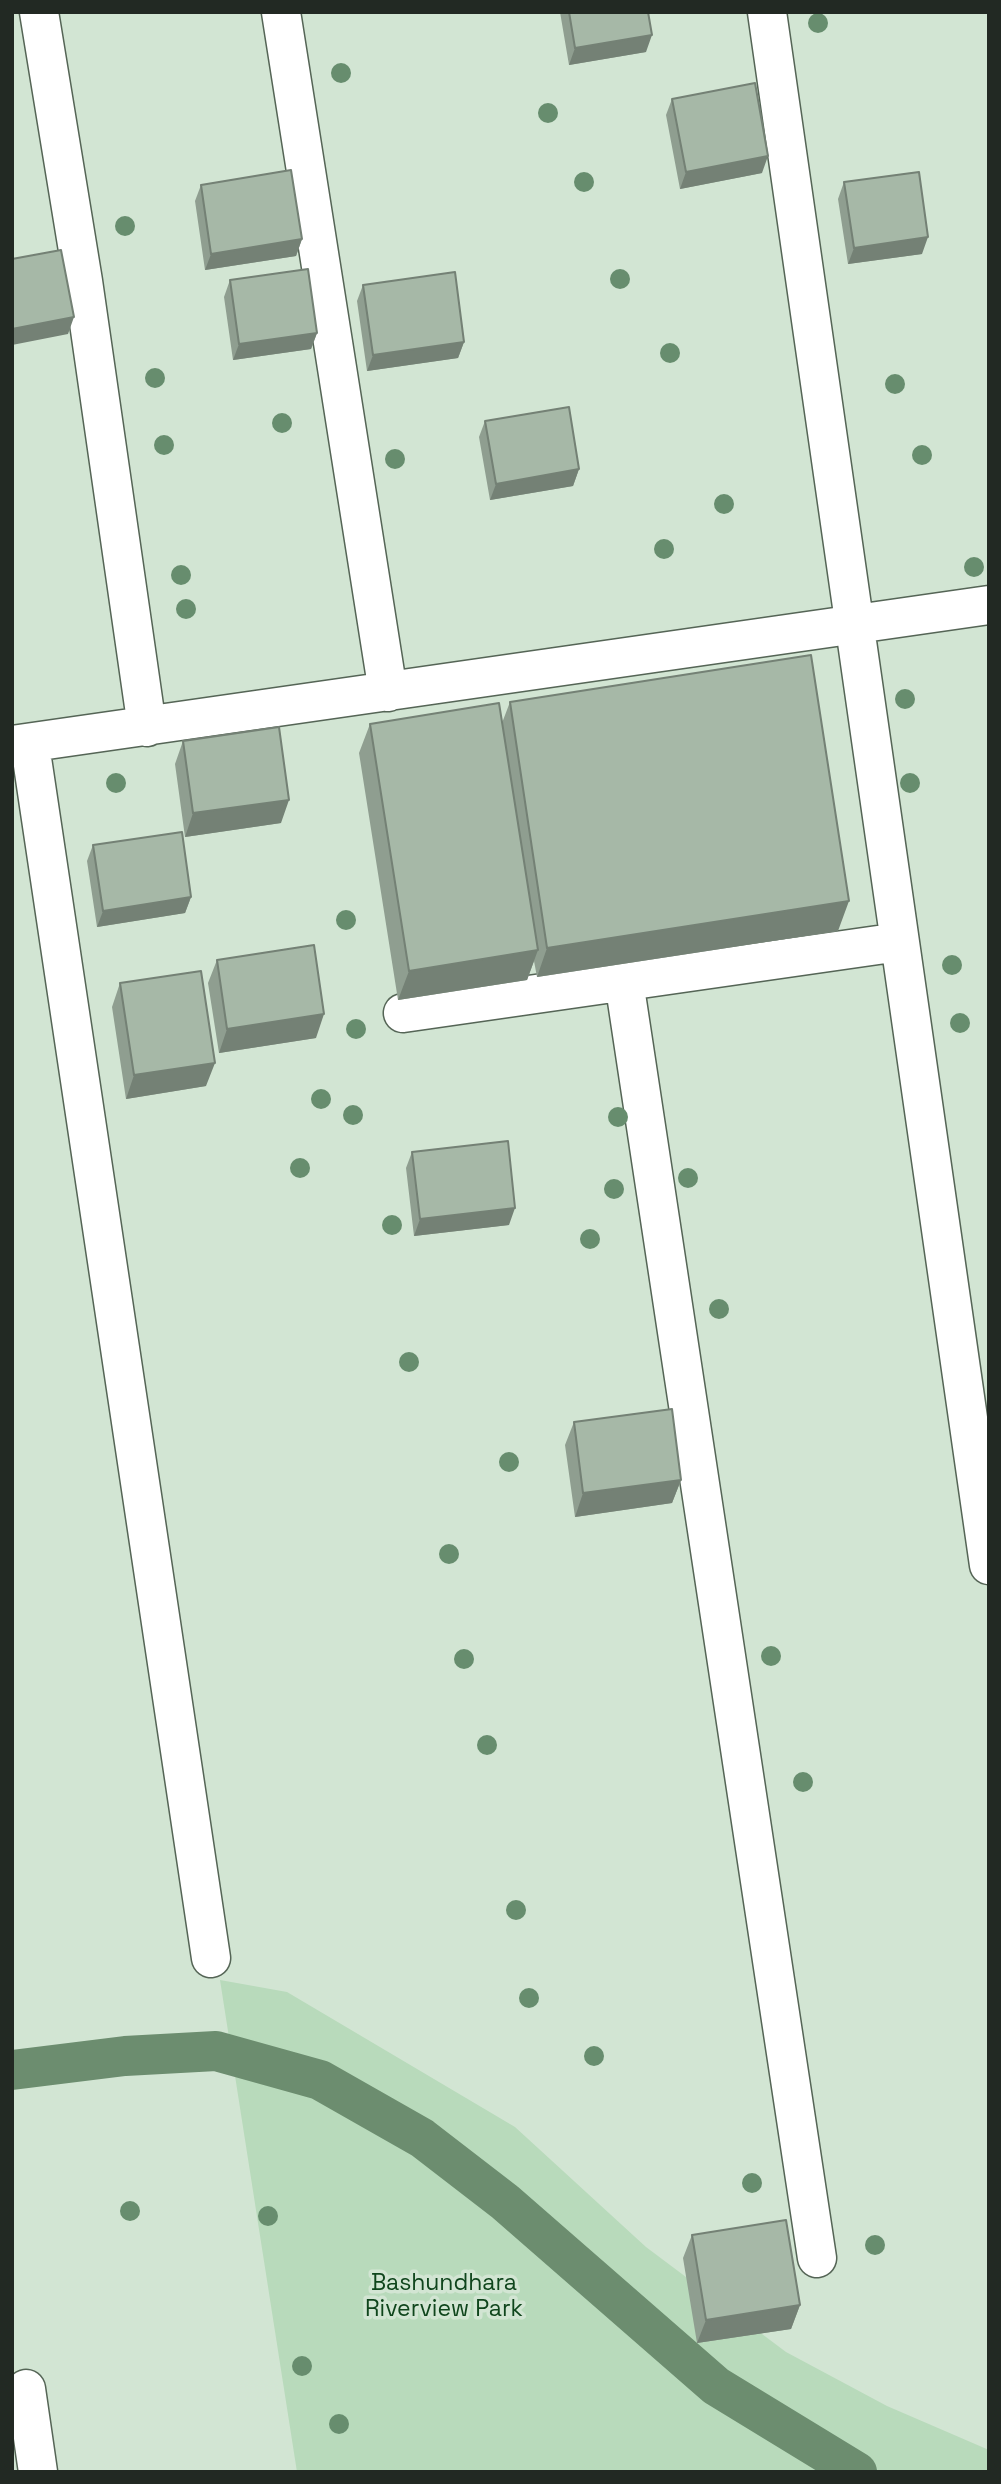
<!DOCTYPE html>
<html>
<head>
<meta charset="utf-8">
<style>
	body { margin:0 }
	#map { position:relative; width:1001px; height:2484px; overflow:hidden; background:#d2e5d3; font-family:"Space Grotesk",sans-serif }
	canvas { display:block }
	.frame { position:absolute; inset:0; border:14px solid #222923; pointer-events:none }
</style>
</head>
<body>
<div id="map">
<canvas width="1001" height="2484"></canvas>
<div class="frame"></div>
</div>
<script>
const g = document.querySelector('canvas').getContext('2d');
g.lineJoin = 'round';
function fillPath(path, color) { g.fillStyle = color; g.fill(path, 'evenodd'); }
function trace(path, color, width, dash) { g.strokeStyle = color; g.lineWidth = width; g.lineCap = dash ? 'butt' : 'round'; g.setLineDash(dash || []); g.stroke(path); }
function label(font, color, halo, rows, align = 'center') {
  g.font = font + ' "Space Grotesk",sans-serif'; g.lineWidth = 7; g.setLineDash([]); g.textBaseline = 'middle'; g.strokeStyle = halo; g.fillStyle = color; for (const [text, x, y, turn = 0] of rows) {
    g.save(); g.translate(x, y); g.rotate((+turn || 0) * Math.PI / 180); g.textAlign = isNaN(turn) ? turn : align; if (halo) g.strokeText(text, 0, 0); g.fillText(text, 0, 0); g.restore();
  }
}
fillPath(new Path2D(`
	M220 1980 287 1992 515 2127 646 2247 786 2352 887 2406 989 2450V2472H297Z`), '#b8dabb');
trace(new Path2D(`
	M12 2070 125 2056 216 2051 320 2080 422 2138 505 2202 716 2386 857 2472`), '#6c8d6f', 40);
const street = new Path2D(`
	M39 12 83 281 147 727
	M281 12 388 692
	M767 12 989 1565
	M12 745 989 605
	M30 745 211 1958
	M624 981 817 2258
	M403 1013 899 942
	M26 2389 38 2472`);
trace(street, '#556556', 41);
trace(street, '#fff', 38);
g.fillStyle = '#678d6e';
for (const [x, y] of [
	[818,23],
	[341,73],
	[548,113],
	[584,182],
	[125,226],
	[620,279],
	[670,353],
	[155,378],
	[895,384],
	[282,423],
	[164,445],
	[922,455],
	[395,459],
	[724,504],
	[664,549],
	[974,567],
	[181,575],
	[186,609],
	[905,699],
	[116,783],
	[910,783],
	[346,920],
	[952,965],
	[960,1023],
	[356,1029],
	[321,1099],
	[353,1115],
	[618,1117],
	[300,1168],
	[688,1178],
	[614,1189],
	[392,1225],
	[590,1239],
	[719,1309],
	[409,1362],
	[509,1462],
	[449,1554],
	[771,1656],
	[464,1659],
	[487,1745],
	[803,1782],
	[516,1910],
	[529,1998],
	[594,2056],
	[752,2183],
	[130,2211],
	[268,2216],
	[875,2245],
	[302,2366],
	[339,2424]
]) { g.beginPath(); g.arc(x, y, 10, 0, 2 * Math.PI); g.fill(); }
fillPath(new Path2D(`
	M560 12H648L646 52 569 65Z
	M672 99 762 173 680 189 666 115Z
	M844 182 922 254 848 264 838 199Z
	M201 185 302 239 296 256 205 270 195 201Z
	M230 280 317 333 311 349 233 360 224 297Z
	M363 285 464 342 458 358 367 371 357 301Z
	M485 421 579 469 573 486 490 500 479 437Z
	M510 702 838 931 537 977 534 961 527 980 398 1000 359 753 370 724 502 723Z
	M183 741 281 823 185 837 175 764Z
	M93 845 191 897 185 913 97 927 87 861Z
	M217 960 316 1038 219 1053 208 983Z
	M120 983 206 1086 126 1099 112 1007Z
	M412 1152 509 1225 414 1236 406 1168Z
	M574 1422 681 1480 672 1503 575 1517 565 1445Z
	M692 2235 800 2305 791 2329 697 2343 683 2258Z`), '#8f9e90');
fillPath(new Path2D(`
	M652 35 646 52 569 65 575 48Z
	M768 156 762 173 680 189 686 172Z
	M928 237 922 254 848 264 854 248Z
	M302 239 296 256 205 270 211 254Z
	M74 317 68 334 12 345V329Z
	M317 333 311 349 233 360 239 344Z
	M464 342 458 358 367 371 373 355Z
	M579 469 573 486 490 500 496 484Z
	M289 800 281 823 185 837 193 813Z
	M191 897 185 913 97 927 103 911Z
	M849 901 838 931 537 977 547 948Z
	M538 950 527 980 398 1000 409 971Z
	M324 1014 316 1038 219 1053 227 1029Z
	M215 1063 206 1086 126 1099 134 1075Z
	M515 1208 509 1225 414 1236 420 1219Z
	M681 1480 672 1503 575 1517 583 1493Z
	M800 2305 791 2329 697 2343 706 2320Z`), '#748175');
const building = new Path2D(`
	M569 12H648L652 35 575 48Z
	M755 83 768 156 686 172 672 99Z
	M291 170 302 239 211 254 201 185Z
	M919 172 928 237 854 248 844 182Z
	M61 250 74 317 12 329V259Z
	M308 269 317 333 239 344 230 280Z
	M455 272 464 342 373 355 363 285Z
	M569 407 579 469 496 484 485 421Z
	M811 655 849 901 547 948 510 702Z
	M499 703 538 950 409 971 370 724Z
	M279 727 289 800 193 813 183 741Z
	M182 832 191 897 103 911 93 845Z
	M314 945 324 1014 227 1029 217 960Z
	M201 971 215 1063 134 1075 120 983Z
	M508 1141 515 1208 420 1219 412 1152Z
	M672 1409 681 1480 583 1493 574 1422Z
	M786 2220 800 2305 706 2320 692 2235Z`);
fillPath(building, '#a6b8a7');
trace(building, '#748175', 2);
label('23px', '#0f451c', '#d2e5d3', [
	["Bashundhara",444,2284],
	["Riverview Park",444,2310]
]);
</script>
</body>
</html>
